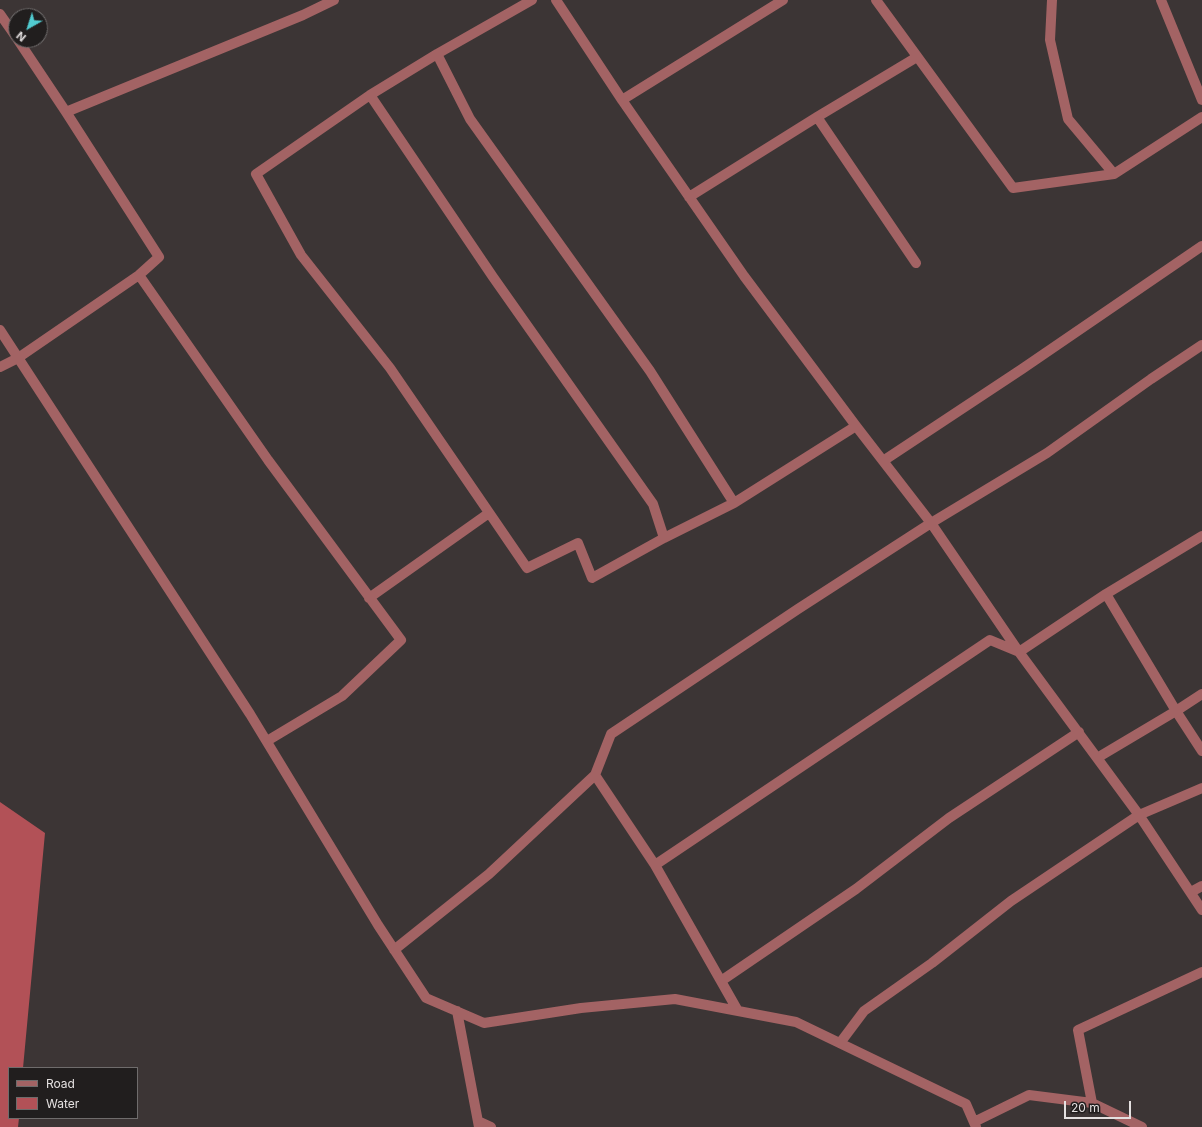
<!DOCTYPE html>
<html>
<head>
<meta charset="utf-8">
<style>
	body { margin:0 }
	#map { position:relative; width:1202px; height:1127px; overflow:hidden; background:#3c3535; font-family:Inter,sans-serif }
	canvas { display:block }
	.legend { position:absolute; left:8px; top:1067px; width:130px; height:52px; box-sizing:border-box; background:#211e1e; border:1px solid #6f6c6c; margin:0; padding:5px 7px; list-style:none; font-size:12px; color:#e4e0e0 }
	.legend li { display:flex; align-items:center; gap:8px; height:20px }
	.legend b { width:20px; border:1px solid #6f6c6c }
	.north { position:absolute; left:8px; top:8px; width:40px; height:40px; box-sizing:border-box; background:#211e1e; border:1px solid #6f6c6c; border-radius:50%; rotate:219deg; font-size:11px; font-weight:700; line-height:16px; text-align:center; color:#e4e0e0 }
	.north::after { content:''; display:block; margin:auto; width:14px; height:18px; background:#51ccd1; clip-path:polygon(50% 0,100% 100%,50% 72%,0 100%) }
	.scale { position:absolute; left:1064px; top:1101px; width:67px; height:18px; box-sizing:border-box; border:2px solid #e4e0e0; border-top:0; padding-left:5px; font-size:12px; line-height:14px; white-space:nowrap; color:#e4e0e0; -webkit-text-stroke:3px #211e1e; paint-order:stroke }
</style>
</head>
<body>
<div id="map">
<canvas width="1202" height="1127"></canvas>
<ul class="legend">
<li><b style="height:5px;background:#a36364"></b>Road</li>
<li><b style="height:11px;background:#b25157"></b>Water</li>
</ul>
<div class="north">N</div>
<div class="scale">20 m</div>
</div>
<script>
const g = document.querySelector('canvas').getContext('2d');
g.lineJoin = 'round';
function fillPath(path, color) { g.fillStyle = color; g.fill(path, 'evenodd'); }
function trace(path, color, width, dash) { g.strokeStyle = color; g.lineWidth = width; g.lineCap = dash ? 'butt' : 'round'; g.setLineDash(dash || []); g.stroke(path); }
fillPath(new Path2D(`
	M0 802 45 833 23 1068H9V1118H19L18 1127H0Z`), '#b25157');
trace(new Path2D(`
	M532 0 437 54 370 95 256 174 301 255 390 368 527 568 578 543 592 578 664 538
	M556 0 622 100 744 276 856 426 931 523 1019 652 1139 815 1202 910
	M876 0 1013 188 1114 174 1202 117
	M1052 0 1050 40 1068 119 1114 174
	M1161 0 1202 100
	M0 14 16 37
	M370 95 493 277 653 504 664 538 734 503 650 371 470 119 437 54
	M622 100 783 0
	M66 112 303 15 334 0
	M817 117 916 263
	M689 197 817 117 917 57
	M139 275 268 460 401 640 342 696 267 741
	M0 330 250 714 378 925 426 998 484 1023 581 1008 675 999 796 1022 966 1104 976 1127
	M0 367 18 358 139 275 159 257 66 112 18 40
	M883 461 1022 369 1202 246
	M734 503 856 426
	M1106 594 1202 536
	M369 598 489 513
	M1202 694 1176 711 1202 751
	M595 775 611 734 798 609 931 523 1047 453 1151 379 1202 345
	M1191 892 1202 886
	M394 950 489 874 595 775 655 865
	M721 981 856 889 949 818 1079 732
	M457 1011 479 1127
	M738 1011 655 865 990 640 1019 652 1106 594 1176 711 1097 758
	M840 1043 864 1011 932 963 1011 901 1139 815 1202 788
	M1092 1103 1078 1030 1202 972
	M478 1121 491 1127
	M974 1122 1029 1095 1092 1103 1142 1127`), '#a36364', 10);
</script>
</body>
</html>
